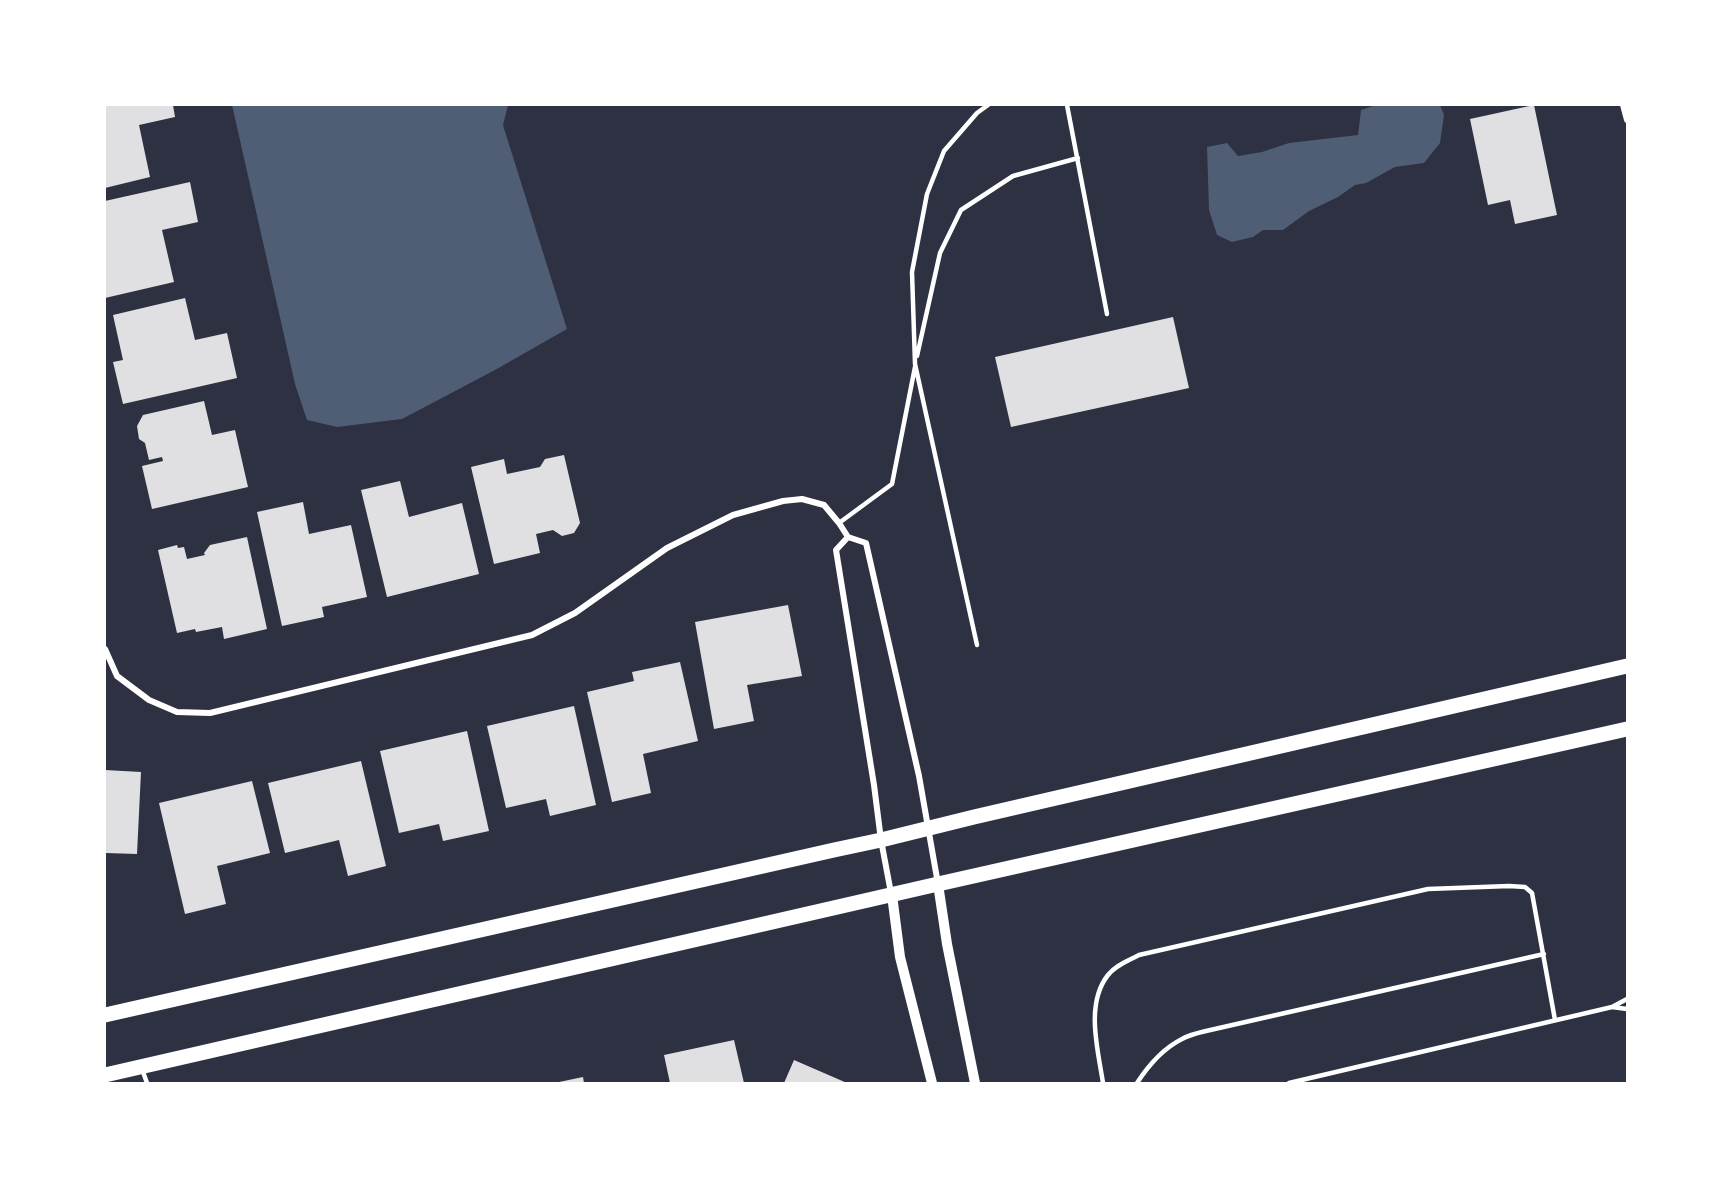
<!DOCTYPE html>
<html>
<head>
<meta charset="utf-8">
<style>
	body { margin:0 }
	#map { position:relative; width:1732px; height:1188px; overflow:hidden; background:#2d3142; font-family:"PT Sans Narrow",sans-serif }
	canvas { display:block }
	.frame { position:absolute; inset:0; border:106px solid #fff; pointer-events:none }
</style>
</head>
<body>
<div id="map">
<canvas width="1732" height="1188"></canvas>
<div class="frame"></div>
</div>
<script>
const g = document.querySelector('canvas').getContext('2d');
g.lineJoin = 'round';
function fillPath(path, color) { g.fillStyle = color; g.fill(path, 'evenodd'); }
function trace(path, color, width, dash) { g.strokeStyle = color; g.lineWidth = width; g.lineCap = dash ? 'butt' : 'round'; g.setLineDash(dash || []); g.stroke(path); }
fillPath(new Path2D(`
	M232 105H508L503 125 567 329 495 370 402 419 337 427 307 420 295 384Z
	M1376 105H1440L1444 115 1440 143 1424 163 1395 167 1366 183 1355 185 1338 197 1309 211 1283 230H1263L1253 237 1232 242 1217 235 1209 210 1207 147 1227 143 1238 156 1262 152 1289 143 1358 135 1361 110Z`), '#4f5d75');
fillPath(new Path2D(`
	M105 105H173L175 117 139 125 150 177 105 188Z
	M1534 105 1557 215 1515 224 1510 200 1488 205 1470 119Z
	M190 182 198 222 162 230 174 282 105 298V201Z
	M185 298 195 340 227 333 237 378 123 404 113 362 123 360 113 315Z
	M1173 317 1189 388 1011 427 995 357Z
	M204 401 212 435 235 430 248 487 152 509 142 466 163 461 162 457 149 460 145 443 139 439 137 426 143 415Z
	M564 455 580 523 574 533 562 536 553 530 536 534 540 553 494 564 471 467 504 459 507 474 540 467 545 459Z
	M400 481 409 517 462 503 479 574 387 597 361 490Z
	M303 502 309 534 351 525 367 597 322 607 324 617 282 626 257 512Z
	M247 537 267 629 224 639 222 627 196 632 195 629 177 633 158 550 177 545 178 548 184 547 187 559 205 555 204 553 210 545Z
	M788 605 802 676 747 685 754 721 714 729 695 622Z
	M680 662 698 741 643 754 651 793 612 802 587 692 634 681 632 672Z
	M574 706 596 805 550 816 546 799 506 808 487 726Z
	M467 731 489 831 443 841 439 824 399 833 380 751Z
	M361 761 386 866 348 876 339 840 285 853 268 783Z
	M105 770 141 772 137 854 105 853Z
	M252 781 270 853 217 866 226 904 185 914 159 803Z
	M734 1040 744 1083H670L664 1055Z
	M794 1060 847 1083H784Z
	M583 1077 584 1083H559V1082Z`), '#e0e0e3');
trace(new Path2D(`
	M1067 105 1107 314
	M917 356 940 253 961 210 1013 176 1078 158
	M839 523 892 484 915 367
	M977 645 915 364 912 272 927 194 944 151 977 113 988 105
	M1612 1007 1627 1009
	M142 1069 147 1083
	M1103 1083C1098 1050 1085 1004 1108 975 1116 965 1128 961 1139 955L1428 889 1509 886 1525 887 1532 893 1555 1020
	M1137 1083C1148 1066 1164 1048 1182 1039 1189 1035 1198 1033 1206 1031L1544 954
	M1289 1083 1612 1007 1627 999`), '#fff', 4.5);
trace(new Path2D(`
	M1623 105 1627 120
	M848 537 836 550 874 785 881 840 891 893
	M105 649 117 676 149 700 177 712 210 713 532 635 575 613 667 548 733 515 783 501 802 499 824 505 839 523 848 537 866 543 919 776 938 884`), '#fff', 6);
trace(new Path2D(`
	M938 884 947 944 975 1083
	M892 895 900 957 932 1083`), '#fff', 10);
trace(new Path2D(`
	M105 1015 834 850 881 840 974 817 1627 666
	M105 1075 938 884 1627 729`), '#fff', 15);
</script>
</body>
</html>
